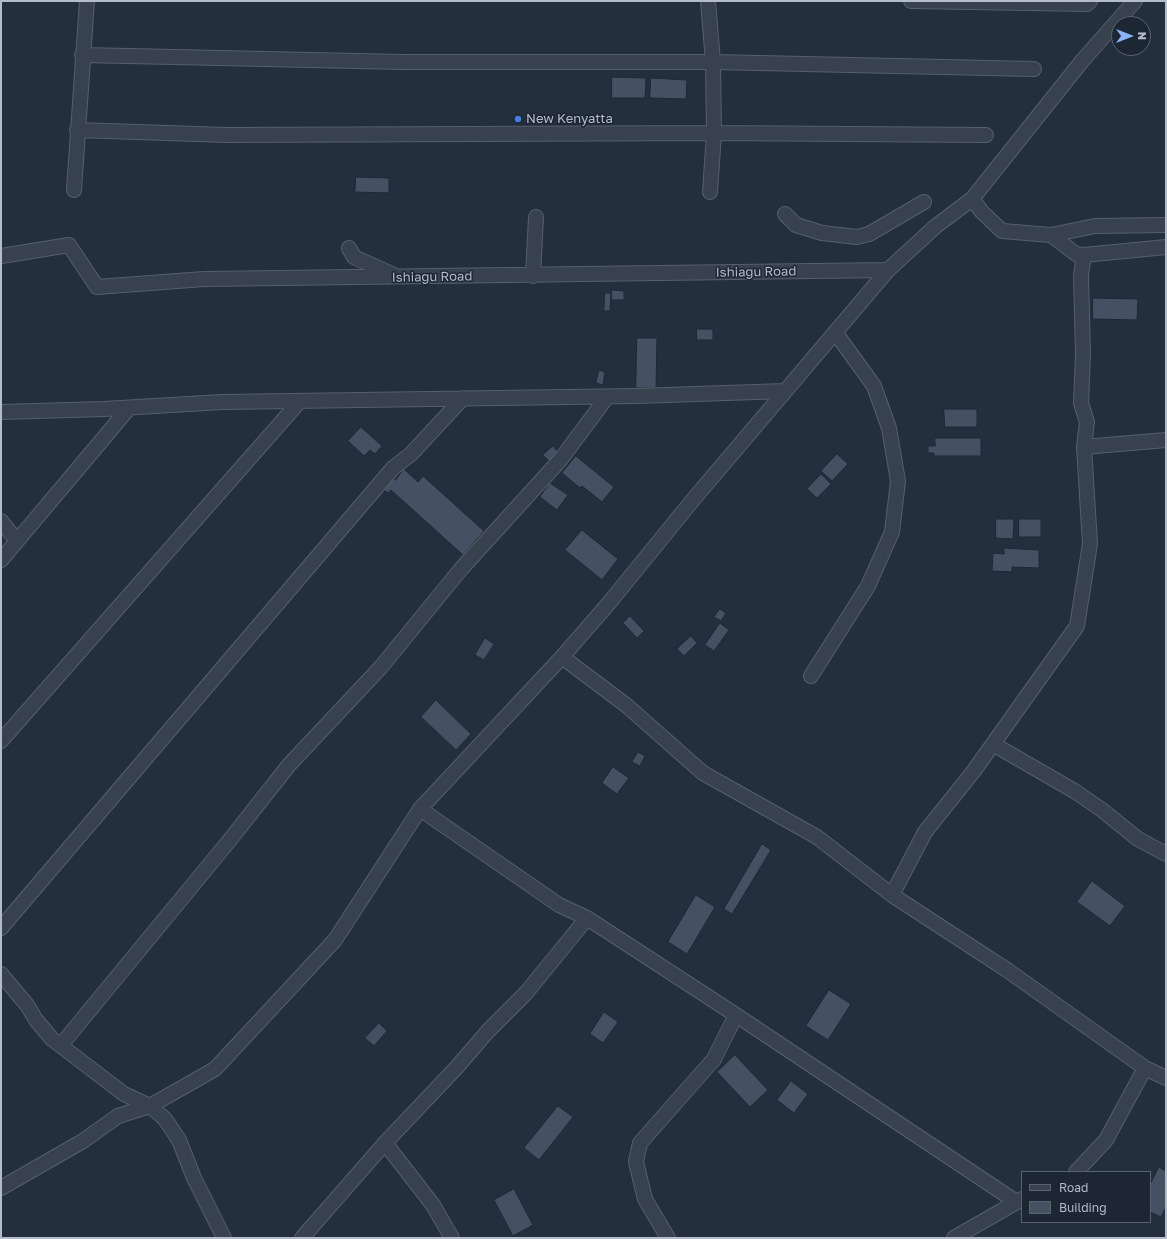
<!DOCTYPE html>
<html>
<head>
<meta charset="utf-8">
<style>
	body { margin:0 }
	#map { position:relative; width:1167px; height:1239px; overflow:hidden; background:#242f3e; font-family:"Golos Text",sans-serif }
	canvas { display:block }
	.frame { position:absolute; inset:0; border:2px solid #b4bcc9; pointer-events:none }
	.legend { position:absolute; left:1021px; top:1171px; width:130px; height:52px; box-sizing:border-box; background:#1d2633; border:1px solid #59626f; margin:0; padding:5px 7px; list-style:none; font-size:12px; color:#b4bcc9 }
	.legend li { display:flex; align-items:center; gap:8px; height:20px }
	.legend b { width:20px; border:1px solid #59626f }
	.north { position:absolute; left:1111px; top:16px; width:40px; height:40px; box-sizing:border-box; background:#1d2633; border:1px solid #59626f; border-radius:50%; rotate:90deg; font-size:11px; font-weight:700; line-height:16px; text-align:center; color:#b4bcc9 }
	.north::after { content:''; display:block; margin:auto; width:14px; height:18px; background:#8ab4f8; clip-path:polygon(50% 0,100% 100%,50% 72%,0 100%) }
</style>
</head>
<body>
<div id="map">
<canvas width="1167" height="1239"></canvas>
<div class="frame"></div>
<ul class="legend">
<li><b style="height:5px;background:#38414e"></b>Road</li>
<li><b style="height:11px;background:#455162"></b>Building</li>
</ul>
<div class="north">N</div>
</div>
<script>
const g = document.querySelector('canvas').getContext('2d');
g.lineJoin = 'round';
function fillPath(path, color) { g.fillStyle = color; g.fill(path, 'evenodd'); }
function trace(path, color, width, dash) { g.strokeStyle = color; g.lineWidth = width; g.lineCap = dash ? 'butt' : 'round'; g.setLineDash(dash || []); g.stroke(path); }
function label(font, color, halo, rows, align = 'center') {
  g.font = font + ' "Golos Text",sans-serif'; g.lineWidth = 3; g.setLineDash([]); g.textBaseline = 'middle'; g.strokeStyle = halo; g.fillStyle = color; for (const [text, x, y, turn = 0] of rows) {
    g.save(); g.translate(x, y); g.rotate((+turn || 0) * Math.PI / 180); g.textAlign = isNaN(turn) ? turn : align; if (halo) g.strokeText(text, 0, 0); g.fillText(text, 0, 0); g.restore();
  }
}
const building = new Path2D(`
	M612 77 646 78 645 98H612Z
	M651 78 687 80 686 99 650 98Z
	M356 177 389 178V193L355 192Z
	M612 290 624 291V300H612Z
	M605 293H611L610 311H604Z
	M1093 298 1138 299 1137 320 1093 319Z
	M697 329H713V340H697Z
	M637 338H657L656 388H636Z
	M599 370 605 372 603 385 596 383Z
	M944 409H977V427H945Z
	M361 427 382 446 375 454 370 450 364 456 348 441Z
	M935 438H981V456H934V453H928V446H935Z
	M553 446 559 453 550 462 543 455Z
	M837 454 848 464 832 481 821 471Z
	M576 456 614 487 602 502 582 486 580 488 562 473Z
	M404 469 418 482 423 476 484 531 463 555 391 490 388 493 380 487 390 476 395 480Z
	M821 474 831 484 817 498 807 489Z
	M550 483 568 495 557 510 540 497Z
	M996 519H1014L1013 539 996 538Z
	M1019 519H1041V537H1019Z
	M582 530 618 559 602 580 565 550Z
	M1004 548 1039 550V568L1012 567V572L992 571 993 553 1004 554Z
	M720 609 726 613 721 621 714 617Z
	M630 616 644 631 637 638 623 623Z
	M720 623 729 630 714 651 705 645Z
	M691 636 697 643 684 656 677 649Z
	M485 638 494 644 484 660 475 655Z
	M436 700 471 734 456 750 421 717Z
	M638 752 645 756 640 766 632 762Z
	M613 767 629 778 617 794 602 783Z
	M762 844 771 850 732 914 724 909Z
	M1092 881 1125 906 1110 926 1077 902Z
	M696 895 715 907 687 954 668 942Z
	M829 990 851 1004 828 1040 806 1026Z
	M604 1012 618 1022 603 1043 590 1034Z
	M379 1023 387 1031 374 1046 365 1038Z
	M735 1055 768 1090 750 1107 717 1072Z
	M791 1081 808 1094 794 1113 777 1100Z
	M558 1106 573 1117 539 1160 524 1148Z
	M1159 1167 1166 1171V1207L1161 1217 1150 1212V1185Z
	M514 1189 533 1225 513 1236 494 1200Z`);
fillPath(building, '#455162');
trace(building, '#1f2835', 1);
const minor = new Path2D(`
	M708 1 713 62 714 133 710 192
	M911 1 1087 4 1090 1
	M82 55 403 62H713L1034 69
	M77 130 227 135 714 133 986 135
	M74 190 87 1
	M972 199 982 212 1002 231 1051 235 1095 226 1166 225
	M785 214 796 225 822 233 857 237 869 234 924 202
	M1051 235 1076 254 1084 255
	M1166 247 1084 255 1081 275 1083 354 1081 403 1087 422 1084 447 1166 440
	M349 248 354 257 394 275
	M1 256 69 245 97 287 204 279 888 270
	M533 276 536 217
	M1 412 104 409 222 402 637 396 785 391
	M1 521 17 541
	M1 560 129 408
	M562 657 626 705 703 773 817 837 892 895 1007 970 1145 1068 1166 1078
	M811 676 868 586 892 532 898 481 889 428 874 386 835 332
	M1 741 300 401
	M993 744 1076 792 1102 810 1138 839 1166 854
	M420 809 559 905 587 918 736 1015 1015 1201
	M892 895 925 832 973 772 1077 626 1090 544 1084 447
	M1 928 393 468 411 454 463 398
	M1 974 27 1005 36 1020 52 1039 124 1094 150 1106 165 1119 179 1140 194 1178 224 1238
	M61 1045 229 841 289 765 381 667 461 569 561 459 607 397
	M385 1143 433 1205 452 1238
	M1076 1172 1106 1140 1145 1068
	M1 1188 83 1141 118 1116 150 1106 215 1069 335 940 420 809 562 657 609 603 692 501 888 270 936 226 972 199 1082 61 1135 1
	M302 1238 385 1143 457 1067 488 1031 526 993 587 918
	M668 1238 645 1199 636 1162 640 1143 714 1059 736 1015
	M954 1238 1022 1199`);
trace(minor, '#565f6c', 16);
trace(minor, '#38414e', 14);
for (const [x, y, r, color] of [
	[518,119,4,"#3f7fe0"]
]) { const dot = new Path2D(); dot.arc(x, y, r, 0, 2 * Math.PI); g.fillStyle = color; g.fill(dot); trace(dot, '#1d2633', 1.5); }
label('13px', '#b4bcc9', '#1d2633', [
	["New Kenyatta",526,119]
], 'left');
label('13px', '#b4bcc9', '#1d2633', [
	["Ishiagu Road",756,272,-1],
	["Ishiagu Road",432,277,-1]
]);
</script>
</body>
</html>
